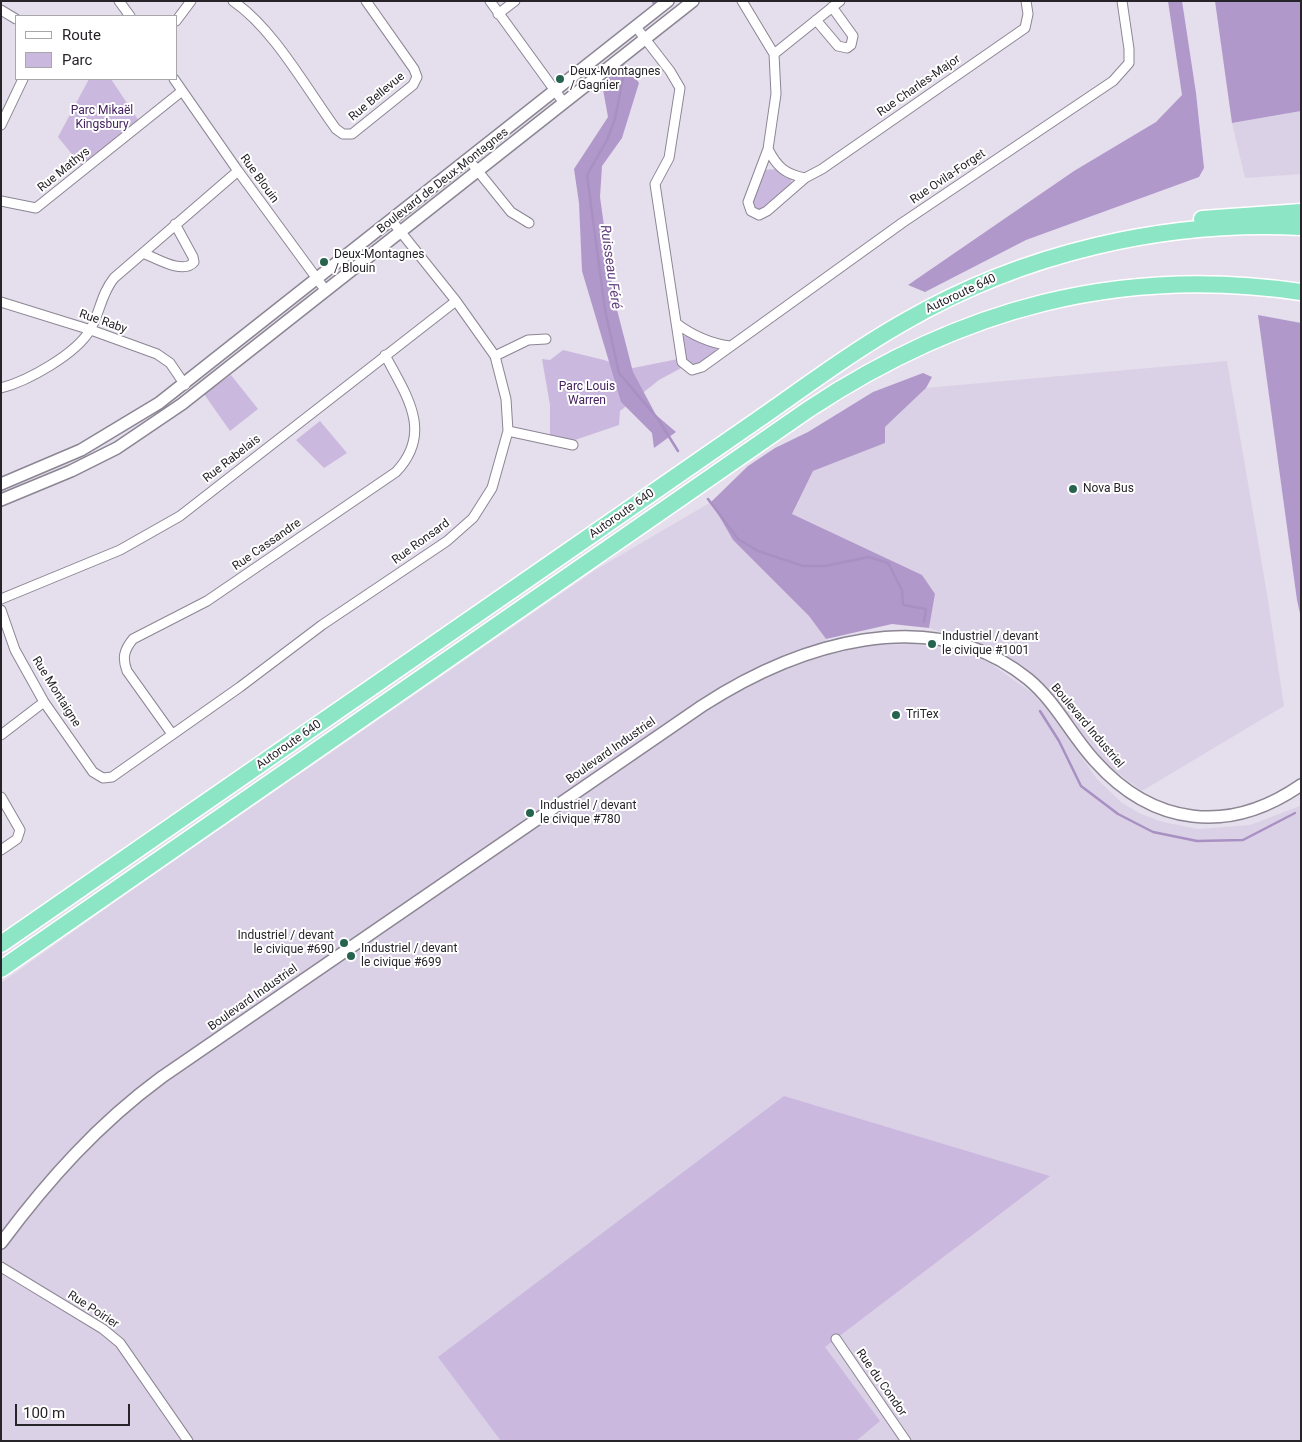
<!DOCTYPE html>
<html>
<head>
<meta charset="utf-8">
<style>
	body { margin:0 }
	#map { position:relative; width:1302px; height:1442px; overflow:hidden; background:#e5deec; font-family:Roboto,sans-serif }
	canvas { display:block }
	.frame { position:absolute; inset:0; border:2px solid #262329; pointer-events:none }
	.legend { position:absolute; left:15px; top:15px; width:162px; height:65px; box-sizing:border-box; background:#fff; border:1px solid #a8a7a9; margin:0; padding:6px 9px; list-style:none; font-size:15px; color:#262329 }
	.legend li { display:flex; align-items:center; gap:10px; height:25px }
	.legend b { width:25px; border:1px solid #a8a7a9 }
	.scale { position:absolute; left:15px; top:1404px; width:115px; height:22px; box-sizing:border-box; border:2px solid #262329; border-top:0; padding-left:6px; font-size:15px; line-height:18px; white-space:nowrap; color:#262329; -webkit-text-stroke:4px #fff; paint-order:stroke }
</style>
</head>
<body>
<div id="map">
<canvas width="1302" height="1442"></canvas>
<div class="frame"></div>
<ul class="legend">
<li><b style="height:6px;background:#fff"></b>Route</li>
<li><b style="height:14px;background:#cbb8df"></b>Parc</li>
</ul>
<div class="scale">100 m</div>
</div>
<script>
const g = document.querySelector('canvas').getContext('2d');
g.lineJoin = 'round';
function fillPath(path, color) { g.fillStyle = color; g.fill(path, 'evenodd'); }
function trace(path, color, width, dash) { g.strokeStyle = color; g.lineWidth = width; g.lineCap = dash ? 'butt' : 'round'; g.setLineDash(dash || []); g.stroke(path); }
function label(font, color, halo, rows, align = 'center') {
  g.font = font + ' Roboto,sans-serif'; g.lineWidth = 4; g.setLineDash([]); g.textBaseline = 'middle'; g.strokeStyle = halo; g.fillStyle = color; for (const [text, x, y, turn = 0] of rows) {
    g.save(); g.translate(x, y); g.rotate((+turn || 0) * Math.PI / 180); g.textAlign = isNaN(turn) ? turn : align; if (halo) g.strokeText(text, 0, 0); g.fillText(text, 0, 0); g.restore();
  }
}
fillPath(new Path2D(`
	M1301 111V174L1245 178 1232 123Z
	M1227 361 1268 600 1284 706 1142 791 1107 765 1029 672 1000 655 970 641 929 628 935 594 792 514 813 471 885 443V427L926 388Z
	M711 502 733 540 809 616 836 653 875 645 912 644 962 651 988 662 1031 692 1044 705 1097 779 1122 803 1141 814 1163 822 1198 829 1250 825 1300 806 1301 1441H1V983L135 888 597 569Z`), '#dbd1e6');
fillPath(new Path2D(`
	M89 79H111L141 124 84 169 58 137Z
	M781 169 791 175 792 189 759 215 748 202 760 170Z
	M691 334 714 344 717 352 692 370 682 362 680 337Z
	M563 350 604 360 628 369 678 359 683 367 659 380 620 411 619 425 572 441 550 436V405L542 359 550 360Z
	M231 375 258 409 230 431 204 394Z
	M320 421 347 453 324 468 296 440Z
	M784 1096 1050 1176 825 1347 880 1421 856 1441H501L438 1357Z`), '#cbb8df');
fillPath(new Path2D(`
	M1168 1H1182L1196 93 1204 168 1199 177 1026 240 925 292 908 285 1074 171 1156 122 1182 95Z
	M1215 1H1301V111L1232 123Z
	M624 63 639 83 622 138 602 166 600 197 614 298 633 372 656 415 676 432 654 448 652 433 621 402 582 271 579 203 574 169 608 117 602 84Z
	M1258 315 1301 323V618L1297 600Z
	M923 373 932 377 926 388 885 427V443L813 471 792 514 922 575 935 594 929 628 892 624 826 639 809 616 733 540 711 502 748 466 775 448 808 432 873 392Z`), '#b198cb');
trace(new Path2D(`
	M653 1 654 4
	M624 73 615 119 607 140 587 175 605 310 619 373 658 419 678 451
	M708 499 738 539 758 551 803 566H825L869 557 888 563 902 590 903 605 926 609 924 622
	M1040 711 1059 741 1081 786 1118 814 1153 832 1197 841 1243 840 1295 813`), '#a990c2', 2.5);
const minor = new Path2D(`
	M119 1 130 16
	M233 1C274 29 306 88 336 129L343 134H352L413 85 417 77 414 69 366 1
	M490 1 564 103
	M742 1 774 54 776 94 768 149 748 202 751 211 759 215 767 211 805 178 822 169 1025 28 1028 14 1026 1
	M1 10 16 19
	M498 14 515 1
	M816 20 838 46 847 48 851 45 853 36 832 7
	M176 21 191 1
	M636 27 670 71 680 88 669 158 655 184 682 362 692 370 702 367 902 223 1113 81 1129 63V49L1122 1
	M774 54 840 1
	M174 79 238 171 326 291
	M1 125 23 79
	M768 149C777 167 785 174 805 178
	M469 160 511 212 529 223
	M1 201 36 208 182 91
	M143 253C156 258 183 275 194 262L193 257 175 224
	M1 302 91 330 157 354 170 363 185 385
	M676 323C693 336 709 343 730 346
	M495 356 528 340 546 339
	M1 388C28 381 76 354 90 330 100 313 101 294 114 278L238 171
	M508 431 573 445
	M1 599 120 550 180 516 456 301
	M1 610 15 650 44 702 93 772 103 778 112 777 240 687 322 625 447 541 473 518 492 488 508 431 506 399 495 356 456 301 392 221
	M172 734 127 671C122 658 124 650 133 639L207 601 396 472C434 432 406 395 385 355
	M1 735 44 702
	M1 797 20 830 17 839 1 850
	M1 1267 103 1329 120 1343 188 1441
	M836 1339 906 1441`);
const tertiary = new Path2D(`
	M1 484 81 450 159 403 668 1
	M1 500 71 471 117 448 182 404 693 1
	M1 1243C48 1180 98 1124 162 1077L702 706C796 645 931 600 1028 679 1056 702 1071 735 1095 761 1153 826 1229 835 1301 785`);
const motorway = new Path2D(`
	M1202 219 1301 212
	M1 944 756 421C805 387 853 351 904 322 1023 253 1164 220 1301 227
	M1 969 809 409C960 309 1119 265 1301 292`);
trace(minor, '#8c8593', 11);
trace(tertiary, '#8c8593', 14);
trace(motorway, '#fff', 19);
trace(minor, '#fff', 9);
trace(tertiary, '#fff', 11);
trace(motorway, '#8ce5c5', 16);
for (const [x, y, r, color] of [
	[560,79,5,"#266450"],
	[324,262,5,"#266450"],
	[1073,489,5,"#266450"],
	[932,644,5,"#266450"],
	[896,715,5,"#266450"],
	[530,813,5,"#266450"],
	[344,943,5,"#266450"],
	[351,956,5,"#266450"]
]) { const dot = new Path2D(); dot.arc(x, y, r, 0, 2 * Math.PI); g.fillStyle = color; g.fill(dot); trace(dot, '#fff', 2); }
label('12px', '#262329', '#fff', [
	["Deux-Montagnes",570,72],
	["/ Gagnier",570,86],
	["Deux-Montagnes",334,255],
	["/ Blouin",334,269],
	["Nova Bus",1083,489],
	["Industriel / devant",942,637],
	["le civique #1001",942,651],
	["TriTex",906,715],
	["Industriel / devant",540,806],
	["le civique #780",540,820],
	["Industriel / devant",334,936,"right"],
	["le civique #690",334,950,"right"],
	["Industriel / devant",361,949],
	["le civique #699",361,963]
], 'left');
label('12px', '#262329', '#fff', [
	["Rue Charles-Major",919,86,-35],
	["Rue Bellevue",377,97,-40],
	["Rue Mathys",64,170,-39],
	["Rue Ovila-Forget",948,177,-34],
	["Rue Blouin",259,179,54],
	["Boulevard de Deux-Montagnes",443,181,-38],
	["Autoroute 640",961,294,-25],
	["Rue Raby",103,322,19],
	["Rue Rabelais",232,459,-38],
	["Autoroute 640",622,514,-35],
	["Rue Ronsard",421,542,-36],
	["Rue Cassandre",267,545,-35],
	["Rue Montaigne",56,692,58],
	["Boulevard Industriel",1087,726,50],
	["Autoroute 640",289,745,-35],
	["Boulevard Industriel",611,751,-35],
	["Boulevard Industriel",253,998,-35],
	["Rue Poirier",93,1310,33],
	["Rue du Condor",881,1383,55]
]);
label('12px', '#44225f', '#fff', [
	["Parc Mikaël",102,111],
	["Kingsbury",102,125],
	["Parc Louis",587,387],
	["Warren",587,401]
]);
label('italic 14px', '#613e7e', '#fff', [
	["Ruisseau Féré",610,267,82]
]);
</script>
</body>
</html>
